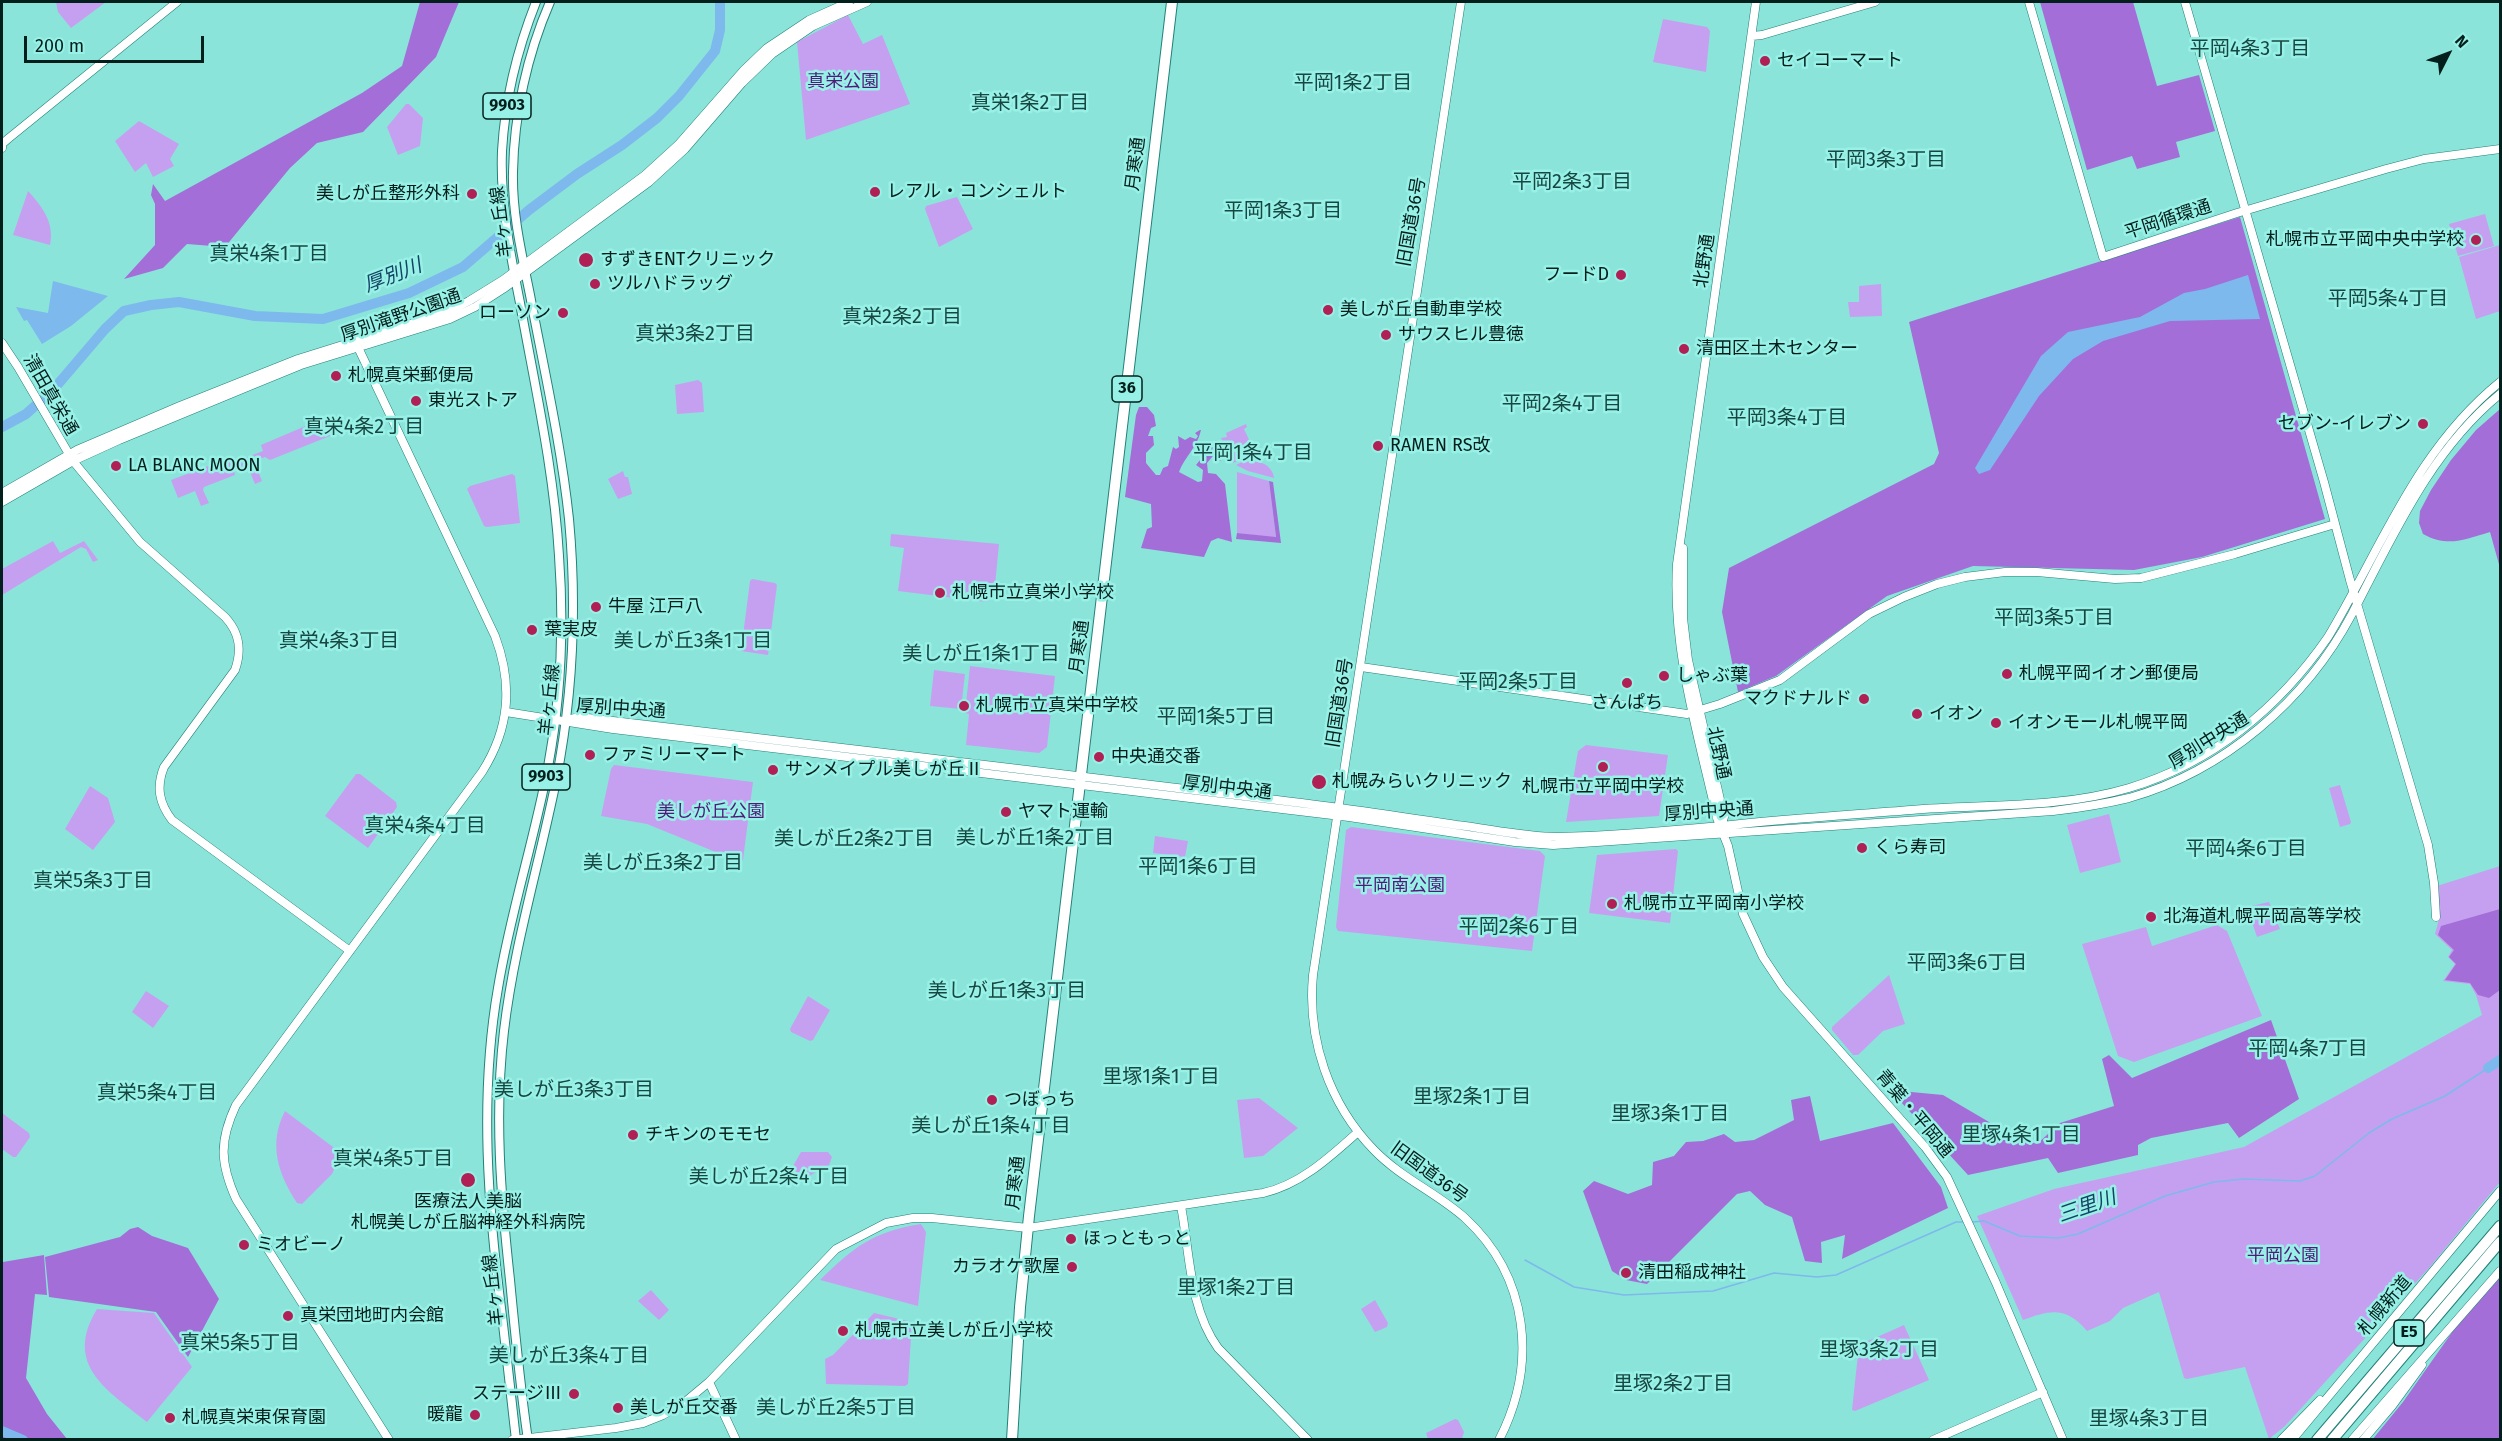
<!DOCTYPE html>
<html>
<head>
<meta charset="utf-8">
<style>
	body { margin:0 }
	#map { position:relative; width:2502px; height:1441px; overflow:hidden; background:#8be4d9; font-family:"Fira Sans",sans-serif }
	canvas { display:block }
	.frame { position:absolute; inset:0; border:3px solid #031f1c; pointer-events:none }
	.north { position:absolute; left:2418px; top:24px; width:60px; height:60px; -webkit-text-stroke:4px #98f1e6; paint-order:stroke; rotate:48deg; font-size:16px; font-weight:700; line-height:24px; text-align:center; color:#031f1c }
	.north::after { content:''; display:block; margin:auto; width:21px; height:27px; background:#031f1c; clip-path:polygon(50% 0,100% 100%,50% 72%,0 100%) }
	.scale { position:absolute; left:24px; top:36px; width:180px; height:27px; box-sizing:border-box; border:3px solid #031f1c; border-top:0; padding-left:8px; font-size:18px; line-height:21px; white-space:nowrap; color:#031f1c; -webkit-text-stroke:4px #98f1e6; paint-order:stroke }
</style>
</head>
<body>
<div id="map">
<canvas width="2502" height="1441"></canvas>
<div class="frame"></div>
<div class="north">N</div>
<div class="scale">200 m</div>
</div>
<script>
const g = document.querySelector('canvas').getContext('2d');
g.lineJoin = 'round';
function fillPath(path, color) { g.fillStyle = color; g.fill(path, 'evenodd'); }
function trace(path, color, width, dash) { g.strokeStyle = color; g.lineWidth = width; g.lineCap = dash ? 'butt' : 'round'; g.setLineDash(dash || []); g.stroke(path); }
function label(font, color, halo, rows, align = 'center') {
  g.font = font + ' "Fira Sans","Noto Sans JP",sans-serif'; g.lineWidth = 5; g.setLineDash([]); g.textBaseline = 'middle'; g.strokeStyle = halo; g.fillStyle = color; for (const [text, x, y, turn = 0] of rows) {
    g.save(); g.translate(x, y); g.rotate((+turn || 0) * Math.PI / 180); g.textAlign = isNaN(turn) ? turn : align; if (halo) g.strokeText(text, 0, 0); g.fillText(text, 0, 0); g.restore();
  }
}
fillPath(new Path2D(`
	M56 2H106L71 28 58 12Z
	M848 15 863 44 882 35 910 104 806 140 797 42Z
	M1663 19 1707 27 1710 31 1706 72 1653 62Z
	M406 104H409L423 118 420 146 398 155 387 127Z
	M139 121 179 144 170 159 174 166 153 177 146 163 135 172 115 141Z
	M28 191C42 206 55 223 50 245L13 235Z
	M957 197 973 229 939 247 925 209 926 206Z
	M2485 214 2494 246 2458 256 2449 224Z
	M2500 245V311L2476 319 2459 257Z
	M1881 284 1882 316 1850 317 1848 302H1859V286Z
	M698 380 702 383 704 412 677 414 675 385Z
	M322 419 330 436 270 460 265 457 254 461 262 481 255 484 247 465 234 470 235 475 204 487 203 490 209 503 201 506 195 491 178 498 171 480 230 458 232 463 263 451 261 445Z
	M1246 424 1247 427 1244 429 1252 446 1250 447 1251 451 1248 452 1249 456 1233 463 1221 438 1227 437 1226 433Z
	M1250 458 1251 462C1262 460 1273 467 1274 478L1248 471 1236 465Z
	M623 471 625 477H628L632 494 618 499 608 479Z
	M1237 472 1269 481 1276 538 1237 533Z
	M512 474 515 476 520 523 487 527 484 526 467 489 470 486Z
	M891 534 999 544 994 596 987 602 898 591 904 548 890 546Z
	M53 541 60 553 84 541 98 560 93 562 86 549 81 547 2 595V569Z
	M752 579 775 583 777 585 768 655 741 651 750 581Z
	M970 666 1055 676 1047 747 1039 753 966 745 969 714 965 713Z
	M934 670 965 674 961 709 930 706Z
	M1586 745 1668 755 1659 816 1566 822 1578 751Z
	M614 765 753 782 743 860 740 862 647 824 601 816 611 769Z
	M356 774H360L396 802 397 807 368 848 325 816Z
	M2340 785 2351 822 2350 824 2340 827 2329 788Z
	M90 786 108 798 115 822 93 850 65 829Z
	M2109 814 2121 862 2080 873 2067 825Z
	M1351 827 1540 851 1545 856 1532 951 1338 931 1336 927 1346 830Z
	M1155 836 1188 841 1185 857 1153 853Z
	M1676 849 1678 851 1670 923 1589 913 1597 855Z
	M2500 866V1182L2429 1268 2285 1426 2269 1439 2245 1367 2187 1379 2184 1378 2159 1292 2123 1308 2110 1321 2087 1331C2066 1306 2050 1310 2023 1320L1977 1216 2054 1189 2244 1147 2482 1015 2476 995 2470 984 2443 981 2455 964 2448 957 2452 950 2435 934 2439 919 2437 886Z
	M2269 902 2280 929 2257 937 2247 907Z
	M2217 925 2227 931 2262 1016 2134 1062 2118 1056 2082 944 2146 927 2152 946Z
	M1889 975 1905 1024 1883 1031 1858 1055H1853L1832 1030V1027Z
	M146 991 169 1006 153 1028 132 1012Z
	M808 996 830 1010 813 1040 810 1041 791 1032 790 1029Z
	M1259 1098 1298 1128 1263 1156 1244 1158 1237 1100Z
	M285 1111 341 1153 332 1174 302 1204 297 1203C278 1174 268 1144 285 1111Z
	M2 1113 29 1133 30 1137 16 1157H13L2 1149Z
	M801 1152H828L832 1157 829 1165 789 1187 783 1184Z
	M921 1224 926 1232 918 1306 820 1280C854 1247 872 1232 921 1224Z
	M651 1290 669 1310 659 1320 638 1301Z
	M1375 1300 1388 1323 1387 1327 1375 1332 1361 1309Z
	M97 1309 154 1313 192 1367 147 1422C107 1390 63 1365 97 1309Z
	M874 1313 912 1322 908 1384 905 1386 826 1384 825 1359 833 1355Z
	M1904 1325 1929 1380 1855 1411 1852 1410 1859 1345Z
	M1455 1419 1458 1420 1464 1432 1462 1439H1428L1426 1433Z`), '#c6a0f0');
fillPath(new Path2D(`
	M420 2H459L436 57 363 132 317 143 290 168 225 247 187 244 163 268 124 279 155 245V204L151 195 153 184 165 201 362 93 402 66Z
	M2040 2H2133L2157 86 2199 75 2215 131 2176 142 2180 157 2137 169 2132 156 2087 170Z
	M2240 217 2325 519 2202 557 2134 570 1973 566 1887 596 1776 676 1738 692 1722 612 1729 568 1934 464 1939 453 1909 322Z
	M1139 407H1147L1154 415 1156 426 1151 428 1148 436H1153L1154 445 1146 453V463L1156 475H1160L1163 468 1168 466 1173 447 1176 449 1179 447 1178 436 1185 440 1190 437 1196 439 1198 436 1195 433 1200 430H1201C1197 448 1185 456 1179 472L1198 482 1202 481 1203 470 1196 465 1216 440 1223 454 1221 461 1212 457 1207 463 1208 473 1216 474 1225 484 1232 542 1218 538 1211 541 1204 557 1141 548 1147 529 1152 527 1151 504 1125 497 1136 415Z
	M2500 409V568L2490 532C2466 539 2448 548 2423 534L2419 523 2420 511 2431 490 2451 460 2476 430Z
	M1269 481 1273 482 1281 543 1236 539 1237 533 1276 537Z
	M2500 909V990L2489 998 2478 995 2470 983 2445 980 2456 964 2449 957 2454 950 2438 935 2441 926Z
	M2271 1020 2299 1099 2239 1138 2228 1123 2151 1138 2138 1145V1155L2058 1173 2048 1158 1968 1175 1890 1090 1943 1095 2013 1136 2037 1144 2060 1123 2114 1106 2102 1059 2109 1055 2132 1078Z
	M1810 1096 1820 1141 1893 1123 1941 1187 1948 1208 1842 1259 1845 1235 1821 1242 1822 1263 1805 1261 1792 1217 1765 1205 1750 1191 1737 1194 1647 1284 1626 1280 1612 1271 1583 1191 1594 1181 1628 1194 1652 1185 1653 1162 1674 1156 1686 1142 1703 1141 1724 1134 1735 1142 1754 1140 1794 1120 1791 1100Z
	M138 1227 152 1236 188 1248 219 1299 188 1357 156 1312 49 1297 45 1257 120 1237 130 1229Z
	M44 1255 47 1295 35 1294 26 1378 47 1414 67 1439H2L3 1262Z
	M2500 1273V1439L2372 1440 2403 1402 2453 1331Z`), '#a46ed9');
fillPath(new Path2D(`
	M2248 275 2260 319 2170 321 2103 341 2073 359 2039 396 1990 470 1979 474 1975 468 2041 356 2068 332 2140 317 2184 293 2205 289Z
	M53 281 108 296 71 326 42 344 27 320 24 321 16 307 48 313Z`), '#7db9ed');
trace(new Path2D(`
	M1972 1222 1984 1221 2020 1236 2058 1238 2078 1234 2165 1196 2214 1182 2243 1179 2300 1181 2315 1176 2369 1133 2392 1119 2445 1096 2488 1068
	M1525 1260 1574 1287 1624 1295 1713 1291 1774 1273 1817 1277 1836 1275 1956 1222H1965`), '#7db9ed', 1.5);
trace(new Path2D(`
	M2 427 26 414 53 390 105 329 124 311 151 305 179 302 255 316 323 319 409 293 463 267 529 210 577 174 622 145 657 118 679 96 715 51 720 30V2
	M2488 1068 2500 1060
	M2 1431 23 1440`), '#7db9ed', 10);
const secondary = new Path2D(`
	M1461 2 1313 975C1307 1039 1329 1104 1374 1150 1401 1178 1437 1193 1465 1218 1529 1277 1538 1364 1499 1440
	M1756 2 1677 564C1672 650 1698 734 1717 818L1728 846 1743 914 1763 957 1783 987 1925 1147 1947 1177 1996 1283 2063 1440
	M2029 2 2103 257 2237 213 2386 169 2424 159 2500 149
	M2185 2 2324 482 2350 580 2428 845 2434 883 2436 917
	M1752 36 1762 35 1875 2
	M2 148V144L9 138 177 2
	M355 341 495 636C513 684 510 728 482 772L236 1105C219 1141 220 1163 236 1199L389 1440
	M2 343 18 367 73 461 140 542 225 617C240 633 242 650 235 670L164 767C156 787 159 803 172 820L350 951
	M2 493 77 450 180 406 298 359 445 313 469 301 503 280 645 175 679 144 744 70 767 48 809 20 849 2
	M2 502 73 461 119 440 252 385 301 365 450 319 475 307 503 289 649 182 685 149 742 83 772 54 813 26 867 2
	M1683 548V618L1688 660 1724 817 1721 826
	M1361 667 1687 714 1720 704 1780 680 1869 614 1904 597 1937 584 1965 577 2005 572H2037L2115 579 2141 578 2235 554 2335 524
	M506 712 613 729 1349 817 1515 842 1553 845 2053 811C2079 808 2104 804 2129 798 2224 771 2306 701 2352 614 2393 536 2430 451 2500 394
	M567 720 579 717C812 744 1044 772 1277 800 1337 807 1397 816 1457 825 1490 829 1524 837 1557 837 1611 836 1667 831 1721 826 1784 819 1848 815 1911 810 1983 804 2058 809 2129 788 2212 763 2279 708 2328 637 2382 547 2416 450 2500 382
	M1181 1206C1190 1253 1189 1308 1218 1348L1308 1440
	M709 1382 736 1440
	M512 1440 616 1428 643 1423 663 1415 685 1402 709 1382 836 1249 886 1223 913 1218H932L1028 1228 1263 1193C1300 1185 1330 1157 1358 1132
	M1933 1440 2043 1392
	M2281 1440 2320 1400
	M2292 1440 2500 1191
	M2352 1440 2500 1271
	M2363 1440 2392 1406 2422 1365`);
const primary = new Path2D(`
	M516 1440C511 1398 507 1357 502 1316 488 1207 479 1097 498 988 510 914 534 841 548 767 561 698 564 625 559 556 554 470 535 387 520 303 510 252 500 203 502 151 505 99 517 50 536 2
	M528 1440C520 1386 515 1333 510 1280 501 1197 494 1115 504 1031 514 946 539 865 556 781 573 695 577 606 569 519 561 444 544 369 530 295 522 255 512 214 513 172 514 115 527 55 550 2`);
const highway = new Path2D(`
	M1012 1440 1020 1307 1029 1216 1172 2
	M2317 1440 2500 1226
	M2332 1440 2500 1242`);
trace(secondary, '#218279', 9);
trace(primary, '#218279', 10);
trace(highway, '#218279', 12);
trace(secondary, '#fff', 8);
trace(primary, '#fff', 8);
trace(highway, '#fff', 10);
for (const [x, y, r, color] of [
	[1765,61,6,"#b02055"],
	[875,192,6,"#b02055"],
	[472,194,6,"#b02055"],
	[2476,240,6,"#b02055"],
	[586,260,8,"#b02055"],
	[1621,275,6,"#b02055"],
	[595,284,6,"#b02055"],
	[1328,310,6,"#b02055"],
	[563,313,6,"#b02055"],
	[1386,335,6,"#b02055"],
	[1684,349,6,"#b02055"],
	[336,376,6,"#b02055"],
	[416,401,6,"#b02055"],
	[2423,424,6,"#b02055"],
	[1378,446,6,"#b02055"],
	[116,466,6,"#b02055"],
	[940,593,6,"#b02055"],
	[596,607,6,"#b02055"],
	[532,630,6,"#b02055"],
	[2007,674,6,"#b02055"],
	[1664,676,6,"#b02055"],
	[1627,683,6,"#b02055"],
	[1864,699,6,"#b02055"],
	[964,706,6,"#b02055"],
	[1917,714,6,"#b02055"],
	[1996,723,6,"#b02055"],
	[590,755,6,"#b02055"],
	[1099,757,6,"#b02055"],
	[1603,767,6,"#b02055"],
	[773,770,6,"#b02055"],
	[1319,782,8,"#b02055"],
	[1006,812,6,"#b02055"],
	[1862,848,6,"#b02055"],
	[1612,904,6,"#b02055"],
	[2151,917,6,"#b02055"],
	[992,1100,6,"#b02055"],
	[633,1135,6,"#b02055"],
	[468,1180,8,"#b02055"],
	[1071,1239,6,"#b02055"],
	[244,1245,6,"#b02055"],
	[1072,1267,6,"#b02055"],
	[1626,1273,6,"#b02055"],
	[288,1316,6,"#b02055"],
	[843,1331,6,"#b02055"],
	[574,1394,6,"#b02055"],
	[618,1408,6,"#b02055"],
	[475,1415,6,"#b02055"],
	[170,1418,6,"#b02055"]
]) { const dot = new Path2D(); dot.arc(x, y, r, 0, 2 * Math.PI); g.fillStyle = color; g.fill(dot); trace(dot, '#98f1e6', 2); }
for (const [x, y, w] of [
	[507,106,48],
	[1127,389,30],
	[546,777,48],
	[2409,1333,30]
]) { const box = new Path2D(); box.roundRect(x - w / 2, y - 13, w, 26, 4.5); g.fillStyle = '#98f1e6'; g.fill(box); trace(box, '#031f1c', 1.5); }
label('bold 16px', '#031f1c', null, [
	["9903",507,106],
	["36",1127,389],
	["9903",546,777],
	["E5",2409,1333]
]);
label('18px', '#031f1c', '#98f1e6', [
	["セイコーマート",1777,61],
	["レアル・コンシェルト",887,192],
	["美しが丘整形外科",460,194,"right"],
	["札幌市立平岡中央中学校",2464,240,"right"],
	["すずきENTクリニック",600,260],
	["フードD",1609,275,"right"],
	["ツルハドラッグ",607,284],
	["美しが丘自動車学校",1340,310],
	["ローソン",551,313,"right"],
	["サウスヒル豊徳",1398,335],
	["清田区土木センター",1696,349],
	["札幌真栄郵便局",348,376],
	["東光ストア",428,401],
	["セブン-イレブン",2411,424,"right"],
	["RAMEN RS改",1390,446],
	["LA BLANC MOON",128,466],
	["札幌市立真栄小学校",952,593],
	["牛屋 江戸八",608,607],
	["葉実皮",544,630],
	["札幌平岡イオン郵便局",2019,674],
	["しゃぶ葉",1676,676],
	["マクドナルド",1852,699,"right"],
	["さんぱち",1627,703,"center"],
	["札幌市立真栄中学校",976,706],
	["イオン",1929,714],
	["イオンモール札幌平岡",2008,723],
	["ファミリーマート",602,755],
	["中央通交番",1111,757],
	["サンメイプル美しが丘Ⅱ",785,770],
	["札幌みらいクリニック",1332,782],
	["札幌市立平岡中学校",1603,787,"center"],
	["ヤマト運輸",1018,812],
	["くら寿司",1874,848],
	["札幌市立平岡南小学校",1624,904],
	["北海道札幌平岡高等学校",2163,917],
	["つぼっち",1004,1100],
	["チキンのモモセ",645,1135],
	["医療法人美脳",468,1202,"center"],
	["札幌美しが丘脳神経外科病院",468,1223,"center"],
	["ほっともっと",1083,1239],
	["ミオビーノ",256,1245],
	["カラオケ歌屋",1060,1267,"right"],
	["清田稲成神社",1638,1273],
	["真栄団地町内会館",300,1316],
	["札幌市立美しが丘小学校",855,1331],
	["ステージⅢ",562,1394,"right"],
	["美しが丘交番",630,1408],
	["暖龍",463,1415,"right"],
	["札幌真栄東保育園",182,1418]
], 'left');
label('18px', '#50197a', '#98f1e6', [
	["真栄公園",843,82],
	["美しが丘公園",711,812],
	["平岡南公園",1400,886],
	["平岡公園",2283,1256]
]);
label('18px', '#031f1c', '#98f1e6', [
	["月寒通",1136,164,-83],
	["平岡循環通",2168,220,-18],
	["羊ヶ丘線",502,222,-97],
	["旧国道36号",1412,222,-80],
	["北野通",1705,261,-82],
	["厚別滝野公園通",401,316,-19],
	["清田真栄通",50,395,60],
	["月寒通",1080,647,-83],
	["羊ヶ丘線",550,700,-84],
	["旧国道36号",1340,703,-81],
	["厚別中央通",621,709,4],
	["厚別中央通",2209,741,-32],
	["北野通",1718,753,78],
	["厚別中央通",1227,788,7],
	["厚別中央通",1709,812,-4],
	["青葉・平岡通",1914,1114,50],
	["旧国道36号",1429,1173,36],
	["月寒通",1016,1183,-84],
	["羊ヶ丘線",494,1290,-96],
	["札幌新道",2385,1306,-50]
]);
label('20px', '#174742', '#98f1e6', [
	["平岡4条3丁目",2250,49],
	["平岡1条2丁目",1353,83],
	["真栄1条2丁目",1030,103],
	["平岡3条3丁目",1886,160],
	["平岡2条3丁目",1572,182],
	["平岡1条3丁目",1283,211],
	["真栄4条1丁目",269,254],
	["平岡5条4丁目",2388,299],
	["真栄2条2丁目",902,317],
	["真栄3条2丁目",695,334],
	["平岡2条4丁目",1562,404],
	["平岡3条4丁目",1787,418],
	["真栄4条2丁目",364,427],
	["平岡1条4丁目",1253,453],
	["平岡3条5丁目",2054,618],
	["真栄4条3丁目",339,641],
	["美しが丘3条1丁目",693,641],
	["美しが丘1条1丁目",981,654],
	["平岡2条5丁目",1518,682],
	["平岡1条5丁目",1216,717],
	["真栄4条4丁目",425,826],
	["美しが丘1条2丁目",1035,838],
	["美しが丘2条2丁目",854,839],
	["平岡4条6丁目",2246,849],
	["美しが丘3条2丁目",663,863],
	["平岡1条6丁目",1198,867],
	["真栄5条3丁目",93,881],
	["平岡2条6丁目",1519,927],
	["平岡3条6丁目",1967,963],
	["美しが丘1条3丁目",1007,991],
	["平岡4条7丁目",2308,1049],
	["里塚1条1丁目",1161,1077],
	["美しが丘3条3丁目",574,1090],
	["真栄5条4丁目",157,1093],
	["里塚2条1丁目",1472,1097],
	["里塚3条1丁目",1670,1114],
	["美しが丘1条4丁目",991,1126],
	["里塚4条1丁目",2021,1135],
	["真栄4条5丁目",393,1159],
	["美しが丘2条4丁目",769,1177],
	["里塚1条2丁目",1236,1288],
	["真栄5条5丁目",240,1343],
	["里塚3条2丁目",1879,1350],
	["美しが丘3条4丁目",569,1356],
	["里塚2条2丁目",1673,1384],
	["美しが丘2条5丁目",836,1408],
	["里塚4条3丁目",2149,1419]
]);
label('italic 20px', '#144264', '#98f1e6', [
	["厚別川",393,276,-21],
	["三里川",2087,1207,-19]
]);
</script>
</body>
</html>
